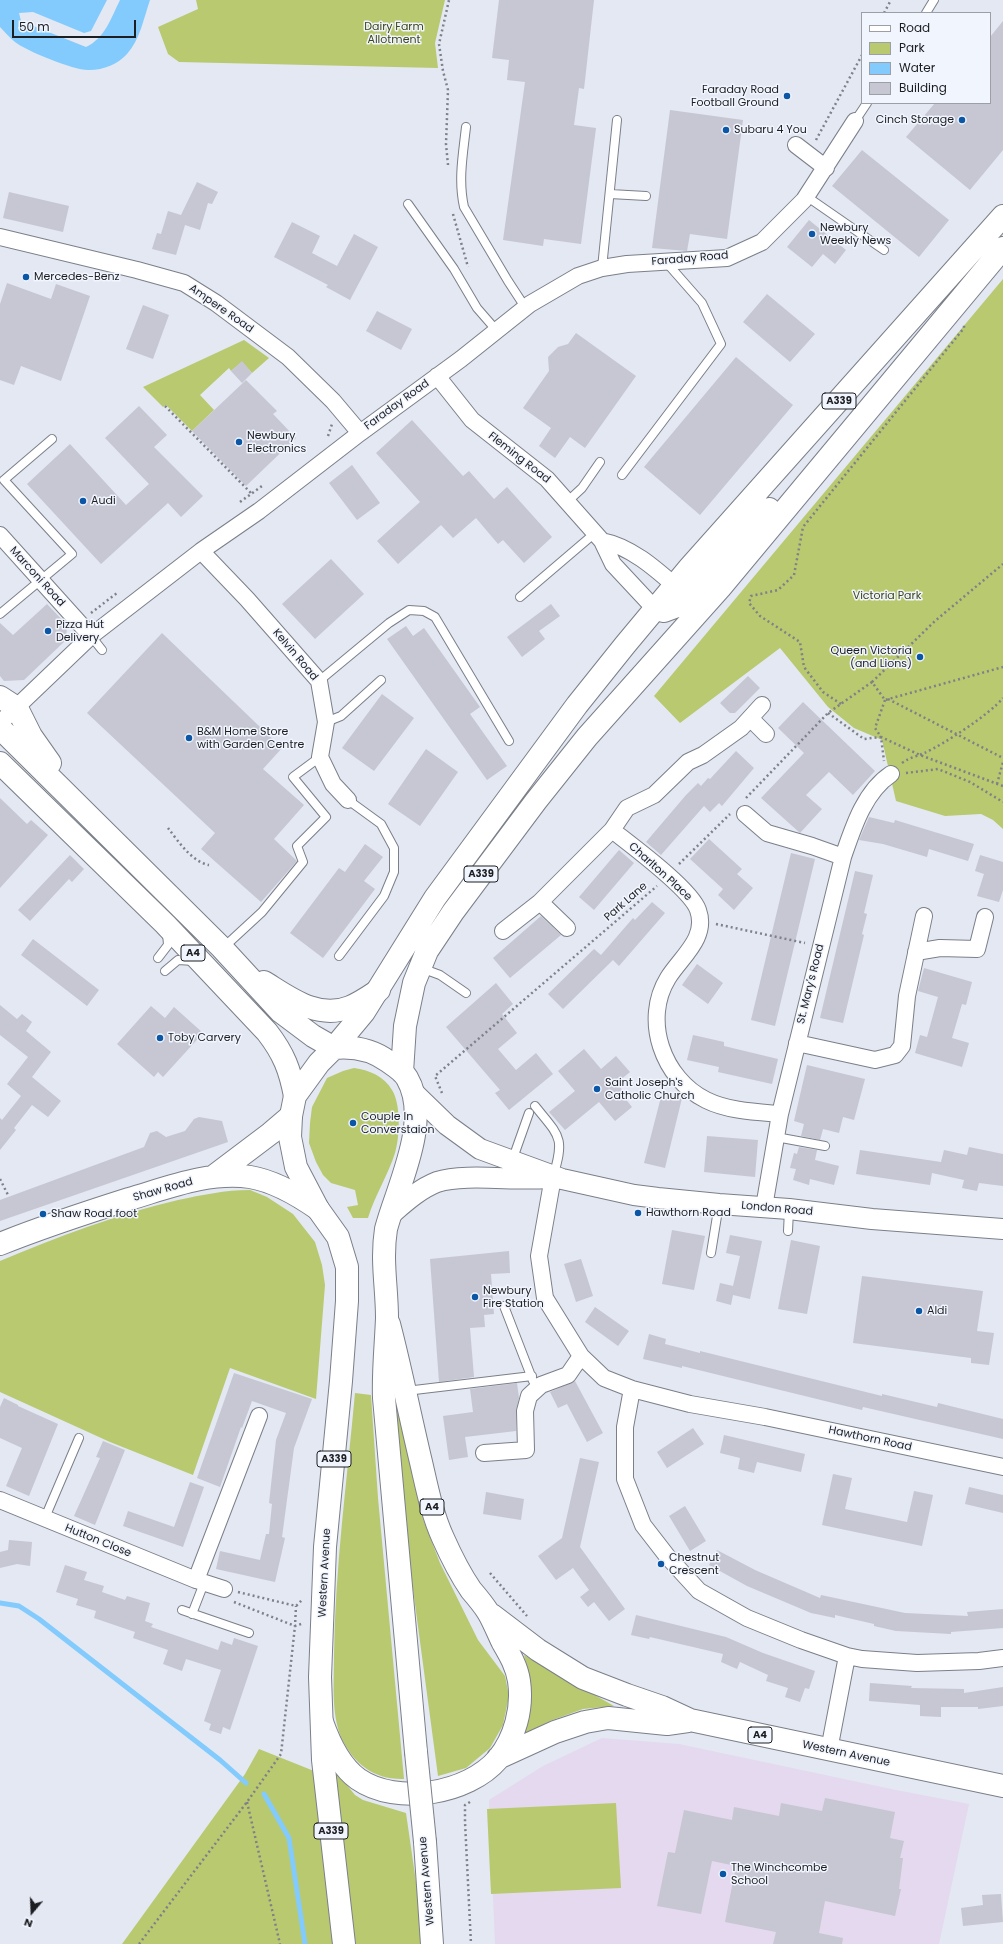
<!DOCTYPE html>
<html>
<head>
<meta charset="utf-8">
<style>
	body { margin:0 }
	#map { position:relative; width:1003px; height:1944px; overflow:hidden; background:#e3e8f3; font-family:Poppins,sans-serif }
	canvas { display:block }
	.legend { position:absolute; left:861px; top:12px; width:130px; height:92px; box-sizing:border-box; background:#f1f5fe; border:1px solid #9c9fa6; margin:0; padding:5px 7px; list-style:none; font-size:12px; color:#1d1e22 }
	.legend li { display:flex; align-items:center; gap:8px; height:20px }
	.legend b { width:20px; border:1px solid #9c9fa6 }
	.north { position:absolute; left:12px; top:1892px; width:40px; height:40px; -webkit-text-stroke:3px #f1f5fe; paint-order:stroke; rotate:199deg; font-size:11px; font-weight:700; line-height:16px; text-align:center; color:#1d1e22 }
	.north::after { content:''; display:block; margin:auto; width:14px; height:18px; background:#1d1e22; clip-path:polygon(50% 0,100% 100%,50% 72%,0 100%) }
	.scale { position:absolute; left:12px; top:20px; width:124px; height:18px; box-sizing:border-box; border:2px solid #1d1e22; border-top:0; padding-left:5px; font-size:12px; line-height:14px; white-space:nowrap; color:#1d1e22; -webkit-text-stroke:3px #f1f5fe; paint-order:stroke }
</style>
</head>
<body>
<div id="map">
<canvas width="1003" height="1944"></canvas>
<ul class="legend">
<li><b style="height:5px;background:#fff"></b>Road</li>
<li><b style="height:11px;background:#b9c96f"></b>Park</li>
<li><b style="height:11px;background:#82cbfc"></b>Water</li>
<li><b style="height:11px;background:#c6c7d3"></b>Building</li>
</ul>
<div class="north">N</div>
<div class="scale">50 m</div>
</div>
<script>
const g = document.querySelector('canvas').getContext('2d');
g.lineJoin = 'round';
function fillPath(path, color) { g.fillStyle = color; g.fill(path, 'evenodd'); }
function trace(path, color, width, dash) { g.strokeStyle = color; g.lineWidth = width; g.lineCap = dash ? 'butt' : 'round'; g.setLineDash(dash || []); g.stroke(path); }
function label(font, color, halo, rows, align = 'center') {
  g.font = font + ' Poppins,sans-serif'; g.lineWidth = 3; g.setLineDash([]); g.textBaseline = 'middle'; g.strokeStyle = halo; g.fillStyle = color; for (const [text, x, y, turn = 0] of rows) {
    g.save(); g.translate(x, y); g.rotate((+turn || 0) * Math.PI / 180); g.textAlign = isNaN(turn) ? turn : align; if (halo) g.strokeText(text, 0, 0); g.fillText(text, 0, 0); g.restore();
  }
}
fillPath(new Path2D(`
	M602 1738 679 1744 896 1790 969 1804 939 1944H495L489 1800 543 1766Z`), '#e4d9ee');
fillPath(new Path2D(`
	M196 0H445L435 43 438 68 179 62 168 54 158 27 198 9Z
	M1003 279V829L993 820 981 814 945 816 896 801 882 740 854 728 828 707 780 648 680 723 654 696Z
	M244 340 269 358 252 373 242 362 231 371 229 368 200 395 214 410 192 431 166 405 163 407 143 387Z
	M354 1068C369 1070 384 1076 392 1090 401 1104 400 1137 395 1153 388 1175 375 1195 368 1218H353L347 1207 358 1205 355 1190 331 1183 323 1175 316 1162 309 1143 310 1123 312 1107 327 1078 343 1071Z
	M250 1190 267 1197 293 1214 315 1242 322 1265 325 1285 316 1399 230 1368 193 1475 110 1442 0 1392V1261C58 1237 117 1214 178 1200 202 1195 225 1190 250 1190Z
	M355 1393 371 1395 378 1498 404 1779C375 1780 353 1764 341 1737 331 1713 334 1681 334 1656 335 1568 347 1481 355 1393Z
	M395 1406 398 1408 399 1412 423 1519 440 1563 478 1640 505 1676 509 1696 503 1725 490 1748 466 1768 438 1776 404 1522Z
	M524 1655 614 1706 583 1709 550 1721 521 1736 529 1677Z
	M259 1749 319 1773 336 1944H122L245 1774Z
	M331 1766 355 1795 363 1800 406 1813 425 1944H356L347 1897Z
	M616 1803 621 1888 491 1894 487 1809Z`), '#b9c96f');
fillPath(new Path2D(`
	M0 0H107L91 31 84 33 33 12 19 13 21 21 86 47C105 38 111 18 120 0H150C144 17 140 40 127 54 118 64 104 70 89 70 76 71 26 51 15 42 10 38 5 32 0 27Z`), '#82cbfc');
trace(new Path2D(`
	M0 1603 19 1606 39 1619 220 1760 246 1783
	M264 1794 289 1838 305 1944`), '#82cbfc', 5);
fillPath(new Path2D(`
	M499 0H594L584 89 579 88 574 125 596 128 581 244 544 239 543 246 503 240 525 82 507 80 509 60 492 58Z
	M1003 21V150L970 190 906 137 935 103H990V37Z
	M670 110 743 120 727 239 690 234 687 251 652 248Z
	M862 150 949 220 919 257 832 186Z
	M197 182 218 192 212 204 208 203 200 230 185 225 176 255 152 249 157 233 161 234 168 211 181 215Z
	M9 192 69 206 63 232 3 218Z
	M809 220 846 250 835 264 823 254 812 267 787 247Z
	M292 222 320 236 312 253 337 266 354 234 378 247 350 300 326 287 328 285 274 257Z
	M7 283 51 299 56 284 90 296 61 381 21 366 14 385 0 380V304Z
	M767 294 815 334 790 362 743 322Z
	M143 305 169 315 153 359 126 349Z
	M377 311 412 329 401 350 366 331Z
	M576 333 636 376 585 448 570 437 555 458 539 446 551 428 523 408 549 371 548 357 558 347 568 344Z
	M736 357 793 405 700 515 644 467Z
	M242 361 252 373 242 383 231 371Z
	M246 380 277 411 273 414 296 438 246 486 192 431Z
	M139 406 167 435 154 447 203 496 181 517 168 503 101 564 27 484 70 444 126 505 149 484 105 438Z
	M412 420 463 476 469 471 494 499 507 487 552 537 524 563 503 540 498 544 476 518 453 538 441 525 398 564 377 541 420 502 376 453Z
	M352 465 380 503 357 520 329 483Z
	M331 559 364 594 315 639 282 604Z
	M47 604 67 625 66 640 24 680 4 681 0 676V623L13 635Z
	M551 604 560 616 539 631 545 639 522 657 507 637Z
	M406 626 413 636 424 628 480 707 470 714 507 766 487 780 387 639Z
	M162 633 282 748 263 769 304 805 274 839 297 861 261 902 201 849 215 833 87 713Z
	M748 676 760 688 735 713H730L720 703Z
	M382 694 414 718 374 771 342 748Z
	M803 702 875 771 853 795 829 772 806 795 822 809 800 833 761 798 804 753 778 728Z
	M426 749 458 772 420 826 388 804Z
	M736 751 754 768 722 806 719 803 710 812 704 806 661 855 646 842 686 795 698 783 701 786 708 778 710 779Z
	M0 798 27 824 31 820 48 835 0 888Z
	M869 817 894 823 895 820 974 844 968 861 929 849 927 857 883 844 859 840Z
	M709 839 742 869 737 874 753 888 734 910 718 895 723 889 690 859Z
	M365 844 383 857 364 881 375 889 323 958 290 933 339 868 345 872Z
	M619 850 634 863 594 910 579 897Z
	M791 853 815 859 775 1026 751 1020Z
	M70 855 84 869 72 882 69 879 30 921 18 910Z
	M980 855 1003 862V890L999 902 977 896 984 874 975 871Z
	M855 871 873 875 864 913 867 914 862 934 864 935 843 1023 820 1018Z
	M652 902 665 913 619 966 613 960 563 1009 548 994 594 949 601 955 633 918 635 920Z
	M541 916 561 935 510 978 493 958Z
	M33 939 99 990 87 1006 21 955Z
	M697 964 723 983 708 1004 682 985Z
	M924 968 972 982 966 1005 962 1004 952 1038 969 1043 962 1067 915 1053 920 1035 927 1037 938 997 918 991Z
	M496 983 513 1004 502 1014 517 1033 498 1049 516 1070 536 1053 553 1074 509 1110 495 1093 500 1090 446 1027Z
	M0 1005 17 1019 22 1014 32 1022 26 1031 51 1052 32 1077 61 1101 48 1117 32 1105 14 1128 16 1130 0 1150V1118L2 1120 21 1096 7 1084 28 1057 0 1035Z
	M151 1006 165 1018 174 1007 203 1033 163 1077 158 1072 154 1077 117 1044Z
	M693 1035 724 1042V1046L778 1059 772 1084 718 1072 719 1067 687 1060Z
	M584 1049 601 1069 616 1056 630 1072 619 1081 622 1086 620 1087 622 1090 620 1092 632 1107 615 1121 599 1102 565 1130 549 1112 575 1091 558 1071Z
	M807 1065 865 1079 854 1120 843 1117 839 1133 823 1129 820 1140 801 1136 804 1124 794 1121Z
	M662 1093 682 1098 665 1168 644 1163Z
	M199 1117 222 1121 228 1142 0 1221V1200L144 1147 150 1133 157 1131 166 1137 185 1131 194 1119Z
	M707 1136 758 1140 755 1177 704 1172Z
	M799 1147 817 1150 815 1160 839 1166 834 1185 810 1179 809 1185 793 1180 796 1169 790 1168 794 1153 797 1154Z
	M969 1147 1003 1154V1186L979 1183 977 1191 962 1188 964 1180 932 1173 930 1185 856 1174 860 1150 941 1162 944 1150 967 1155Z
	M672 1230 705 1236 694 1290 662 1284Z
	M730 1235 762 1241 750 1299 733 1295 731 1305 716 1301 720 1283 733 1286 740 1256 726 1253Z
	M791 1240 820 1246 807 1314 778 1309Z
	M509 1251 510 1273 491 1274 494 1314 484 1315 485 1327 470 1328 474 1377 439 1382 430 1259Z
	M581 1259 593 1296 576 1302 564 1264Z
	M862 1276 983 1291 977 1331 994 1333 989 1365 971 1363V1358L853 1343Z
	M595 1307 629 1331 618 1346 585 1322Z
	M649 1334 666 1339 665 1344 700 1353V1351L882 1396V1394L937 1407 938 1403 1003 1419V1439L863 1407 862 1410 682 1366V1368L643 1359Z
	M234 1373 312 1399 294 1448 282 1537 285 1538 275 1582 216 1569 220 1551 260 1560 266 1534H269L272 1504 269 1503 276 1440 286 1413 252 1401 242 1428 241 1427 220 1487 197 1478Z
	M575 1381 603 1433 587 1442 567 1404 558 1408 550 1392Z
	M517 1383 519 1398 516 1411V1431L465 1437 468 1457 449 1460 443 1416 473 1412 470 1389Z
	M4 1398 18 1405V1406L58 1424 29 1496 6 1486 22 1448 0 1438V1407Z
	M693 1428 704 1444 667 1468 657 1452Z
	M724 1435 805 1454 801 1472 757 1462 754 1473 738 1469 740 1458 720 1453Z
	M103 1441 125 1450 95 1525 74 1516 100 1458 96 1457Z
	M580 1458 599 1462 580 1547 625 1609 609 1621 594 1602 588 1607 580 1597 589 1590 573 1568 556 1580 538 1556 562 1538Z
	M833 1474 852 1478 845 1509 907 1522 914 1491 933 1495 922 1546 822 1525Z
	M190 1482 204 1487 183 1547 123 1526 128 1511 174 1527Z
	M969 1487 1003 1495V1513L965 1504Z
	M486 1492 524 1499 521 1520 483 1514Z
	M685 1506 706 1541 690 1551 669 1516Z
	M9 1540 32 1542 30 1566 17 1564 0 1568V1552L8 1550Z
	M717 1550 755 1570 820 1598 821 1595 905 1613 968 1616 967 1612 1003 1609V1628L951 1632V1634L896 1631 874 1626V1624L835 1615V1618L811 1613 747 1586 709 1565Z
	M65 1565 87 1572 84 1580 104 1586 102 1592 125 1600 127 1596 150 1603 145 1621 153 1624 151 1627 218 1650 221 1641 232 1645 234 1638 258 1646 230 1730 223 1727 221 1734 209 1730 211 1724 204 1721 221 1670 186 1659 182 1671 163 1664 168 1650 133 1638 135 1632 94 1618 96 1611 76 1605 78 1599 56 1592Z
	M636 1615 726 1637 763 1653 815 1671 809 1689 805 1688 800 1702 785 1697 788 1688 766 1681 768 1675 740 1662 737 1669 721 1662 723 1654 650 1637 649 1639 631 1635Z
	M870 1683 912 1686 911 1688 964 1689V1693L1003 1687V1706L978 1709V1707H941V1717L920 1716V1705L869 1701Z
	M825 1798 895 1812 890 1838 904 1841 900 1858H903L899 1889H901L895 1916 825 1901 819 1933 843 1938 842 1944H773L776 1932 725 1922 736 1866 712 1861 701 1914 657 1906 668 1852 675 1853 684 1810 732 1820 734 1807 779 1816 781 1803 822 1811Z
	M1001 1894 1003 1922 963 1926 961 1908 983 1905 982 1895Z`), '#c6c7d3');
const service = new Path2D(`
	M926 13 934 0
	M855 121 867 103
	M466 127C463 154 458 180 464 207L508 281 525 307
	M610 194 646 196
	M806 196 884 250
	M408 204 454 269 477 308 497 331
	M602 268 617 120
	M622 475 721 344 702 303 666 262
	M568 501 582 488 600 462
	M520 597 595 533
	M0 614 72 554 4 480 52 439
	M91 636 102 650
	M319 681 389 623 409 610 424 611 435 617 509 741
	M326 722 341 716 381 680
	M223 948 262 912 303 862 297 846 326 817 293 777 320 757
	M339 956 384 896 394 872V848L381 824 348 800
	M158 958 168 945 167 933
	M421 968 440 975 466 993
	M165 971 178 960 194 961
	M535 1106C560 1137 565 1137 553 1177
	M776 1137 825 1146
	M512 1161 529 1113
	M788 1231 789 1210
	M711 1253 719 1204
	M504 1306 533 1381
	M406 1391 532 1376
	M44 1520 79 1438
	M182 1610 249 1633
	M192 1614 204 1583`);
const minor = new Path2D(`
	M796 145 826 168
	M0 237 137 270 184 283 216 303 288 357 333 401 360 433
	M437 376 472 420 547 479 602 541 613 564 655 609
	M0 535 91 636
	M602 541C633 547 659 572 682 592
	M201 551 247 599 319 681 326 722 320 757 333 784 348 800
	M750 718 766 734
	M0 723 91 636 201 551 259 511 360 433 461 359 530 304 578 276 602 268 627 264 727 258 762 242 804 200 855 121
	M745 814 767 833 812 846 843 857
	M612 830C631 845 691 889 698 910 708 938 681 957 668 978 642 1020 663 1079 706 1100 728 1111 756 1112 780 1114
	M540 902 612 830 627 808 654 795 688 762 703 755 741 728 762 705
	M503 931 540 902 567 928
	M916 952 940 948 977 949 985 917
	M797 1043 875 1060 895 1055 902 1046 907 996 924 916
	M553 1177 539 1256 545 1298 581 1356 604 1378 632 1389 690 1404 765 1417 1003 1467
	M764 1207 780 1114 843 857C853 828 864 792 891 774
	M632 1389 625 1427V1479L643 1525 667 1556 699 1591 747 1618 801 1640 847 1656 862 1659 917 1663 979 1661 1003 1658
	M484 1453 526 1450 525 1411 529 1396 541 1385 568 1375 581 1356
	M0 1500 196 1580 224 1589
	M196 1580 259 1416
	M829 1750 847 1656`);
const tertiary = new Path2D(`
	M413 1092 447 1125 480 1149 562 1179 634 1195 658 1198 719 1204 789 1209 872 1219 1003 1229
	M390 1215C404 1203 419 1189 437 1182 465 1173 515 1181 547 1178`);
const secondary = new Path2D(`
	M214 1176 271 1133 291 1116
	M0 1244C42 1227 85 1213 129 1199 167 1188 209 1171 250 1177 274 1181 298 1195 318 1209`);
const primary = new Path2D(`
	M0 697 17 708 31 736 50 763
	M0 728 222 948 281 1012 313 1036 334 1048
	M0 763 165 924 267 1032C284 1054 290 1070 295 1096
	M264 982C290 998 318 1020 350 1007 360 1003 370 996 379 990
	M492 1615 538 1650 583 1678 627 1695 662 1707 690 1720 1003 1786
	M322 1722C329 1742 340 1766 358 1779 397 1806 468 1794 498 1759 515 1738 523 1708 519 1681 517 1667 510 1655 503 1643 498 1633 494 1622 488 1612 483 1604 477 1597 471 1590 460 1574 451 1556 443 1538 432 1514 427 1488 421 1462 410 1416 401 1370 389 1324
	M498 1758 555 1732 585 1722 608 1718 667 1724 688 1721`);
const trunk = new Path2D(`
	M655 609 664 611 680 605 758 519 769 509
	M334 1048C354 1046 373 1050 389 1062 396 1067 403 1071 407 1078 432 1121 397 1187 386 1229 381 1261 387 1287 387 1318 386 1345 383 1371 384 1398L416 1752
	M402 1072 405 1026 414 983 427 951 453 912 536 801 587 737 720 588 1003 248
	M425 1842 432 1944
	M344 1944 323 1760 320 1677 325 1547 341 1381 347 1301V1267L338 1237 318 1209 296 1167 290 1137 291 1116 295 1096 319 1063 334 1048 364 1012 435 898 577 705 625 645 690 567 1003 216`);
trace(service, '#7a7f89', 10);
trace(minor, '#7a7f89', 18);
trace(tertiary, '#7a7f89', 22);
trace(secondary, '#7a7f89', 24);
trace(primary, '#7a7f89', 24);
trace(trunk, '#7a7f89', 24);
trace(new Path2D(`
	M884 13 891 0
	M816 140 862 55
	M448 165 446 144 448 90 443 71 439 44 449 0
	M453 214 468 267
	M165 406 252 494
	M328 436 332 424
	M240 502 262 486
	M91 613 117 593
	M872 682 935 621 1003 564
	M888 699 1003 758
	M885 700 875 728 881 737 920 755 1003 786
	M841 704 823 692 804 667 800 642 760 616 749 603 751 596 778 590 794 575 803 527 964 328V325
	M828 713 864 739 881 737 884 761
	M902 763C910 757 916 757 924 753 943 745 990 714 1003 698
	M906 773 938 769 970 782 1003 802
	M997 784 1003 762
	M746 798 828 713 872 682 885 700 1003 667
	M168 828C178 841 192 862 209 865
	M679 864 730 814
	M716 924 805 943
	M442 1093 435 1076 657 886
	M0 1179 8 1195
	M490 1573 527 1616
	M238 1592 296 1606 302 1600
	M234 1602 295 1626 304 1623
	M247 1802 280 1944
	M470 1802 465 1805V1822L471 1944
	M139 1944 247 1802 281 1754 295 1626 296 1606`), '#7e8188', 2.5, [2, 3]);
trace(service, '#fff', 8);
trace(minor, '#fff', 16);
trace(tertiary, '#fff', 20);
trace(secondary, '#fff', 22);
trace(primary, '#fff', 22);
trace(trunk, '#fff', 22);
const trunkBridge = new Path2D(`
	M416 1752 425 1842`);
trace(trunkBridge, '#7a7f89', 24, []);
trace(trunkBridge, '#fff', 22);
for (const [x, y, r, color] of [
	[787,96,4,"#0b56a5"],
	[962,120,4,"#0b56a5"],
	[726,130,4,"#0b56a5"],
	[812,234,4,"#0b56a5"],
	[26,277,4,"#0b56a5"],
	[239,442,4,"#0b56a5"],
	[83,501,4,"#0b56a5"],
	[48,631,4,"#0b56a5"],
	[920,657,4,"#0b56a5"],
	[189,738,4,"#0b56a5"],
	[160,1038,4,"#0b56a5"],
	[597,1089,4,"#0b56a5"],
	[353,1123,4,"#0b56a5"],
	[638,1213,4,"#0b56a5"],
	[43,1214,4,"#0b56a5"],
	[475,1297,4,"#0b56a5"],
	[919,1311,4,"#0b56a5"],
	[661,1564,4,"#0b56a5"],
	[723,1874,4,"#0b56a5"]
]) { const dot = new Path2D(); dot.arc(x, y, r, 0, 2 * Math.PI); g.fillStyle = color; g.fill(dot); trace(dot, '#f1f5fe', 1.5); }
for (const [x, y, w] of [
	[839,401,34],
	[481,874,34],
	[193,953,24],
	[334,1459,34],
	[432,1507,24],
	[760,1735,24],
	[331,1831,34]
]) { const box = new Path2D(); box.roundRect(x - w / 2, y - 8, w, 16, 3); g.fillStyle = '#f1f5fe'; g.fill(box); trace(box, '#1d1e22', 1); }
label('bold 10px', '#1d1e22', null, [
	["A339",839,401],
	["A339",481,874],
	["A4",193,953],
	["A339",334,1459],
	["A4",432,1507],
	["A4",760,1735],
	["A339",331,1831]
]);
label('11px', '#3d441b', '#f1f5fe', [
	["Dairy Farm",394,27],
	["Allotment",394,40],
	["Victoria Park",887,596]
]);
label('11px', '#1d1e22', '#f1f5fe', [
	["Faraday Road",779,90,"right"],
	["Football Ground",779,103,"right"],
	["Cinch Storage",954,120,"right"],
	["Subaru 4 You",734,130],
	["Newbury",820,228],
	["Weekly News",820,241],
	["Mercedes-Benz",34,277],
	["Newbury",247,436],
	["Electronics",247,449],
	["Audi",91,501],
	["Pizza Hut",56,625],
	["Delivery",56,638],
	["Queen Victoria",912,651,"right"],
	["(and Lions)",912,664,"right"],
	["B&M Home Store",197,732],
	["with Garden Centre",197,745],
	["Toby Carvery",168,1038],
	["Saint Joseph's",605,1083],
	["Catholic Church",605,1096],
	["Couple In",361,1117],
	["Converstaion",361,1130],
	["Hawthorn Road",646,1213],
	["Shaw Road foot",51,1214],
	["Newbury",483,1291],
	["Fire Station",483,1304],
	["Aldi",927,1311],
	["Chestnut",669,1558],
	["Crescent",669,1571],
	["The Winchcombe",731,1868],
	["School",731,1881]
], 'left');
label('11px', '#1d1e22', '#f1f5fe', [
	["Faraday Road",690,259,-5],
	["Ampere Road",221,309,35],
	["Faraday Road",397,405,-36],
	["Fleming Road",519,458,38],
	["Marconi Road",37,577,48],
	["Kelvin Road",295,655,50],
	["Charlton Place",660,872,42],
	["Park Lane",626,902,-41],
	["St. Mary's Road",811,984,-76],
	["Shaw Road",163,1190,-16],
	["London Road",777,1209,5],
	["Hawthorn Road",870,1439,12],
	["Hutton Close",98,1541,22],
	["Western Avenue",325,1573,-87],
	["Western Avenue",846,1754,12],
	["Western Avenue",427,1881,-95]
]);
</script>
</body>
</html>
